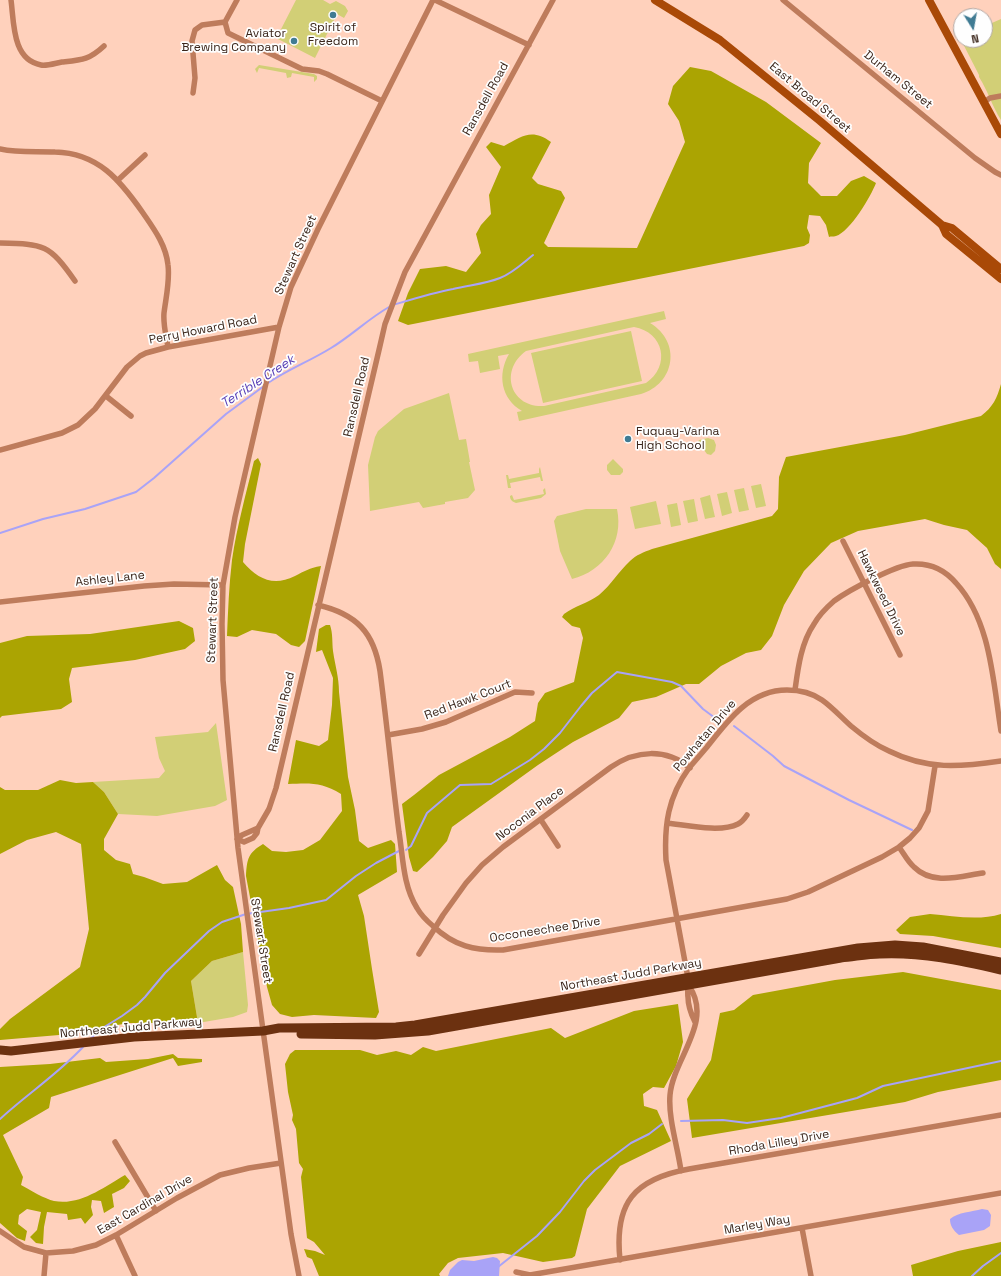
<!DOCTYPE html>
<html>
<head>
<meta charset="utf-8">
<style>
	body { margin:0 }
	#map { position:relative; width:1001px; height:1276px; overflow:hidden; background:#ffd1bc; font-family:"Space Grotesk",sans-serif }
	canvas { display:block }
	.north { position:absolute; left:953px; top:8px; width:40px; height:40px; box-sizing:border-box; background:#fefefe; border:1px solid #b0a7a3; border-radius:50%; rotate:169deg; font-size:11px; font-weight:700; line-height:16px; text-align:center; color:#3a251a }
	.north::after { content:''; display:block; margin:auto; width:14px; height:18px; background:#407b93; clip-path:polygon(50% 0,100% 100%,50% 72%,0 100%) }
</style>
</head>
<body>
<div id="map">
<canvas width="1001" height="1276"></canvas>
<div class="north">N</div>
</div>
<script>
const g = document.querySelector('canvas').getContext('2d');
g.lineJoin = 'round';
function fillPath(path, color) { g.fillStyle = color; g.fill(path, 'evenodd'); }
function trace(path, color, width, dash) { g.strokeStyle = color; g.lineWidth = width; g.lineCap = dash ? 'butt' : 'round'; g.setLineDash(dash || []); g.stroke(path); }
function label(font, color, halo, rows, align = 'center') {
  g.font = font + ' "Space Grotesk",sans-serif'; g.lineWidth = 3.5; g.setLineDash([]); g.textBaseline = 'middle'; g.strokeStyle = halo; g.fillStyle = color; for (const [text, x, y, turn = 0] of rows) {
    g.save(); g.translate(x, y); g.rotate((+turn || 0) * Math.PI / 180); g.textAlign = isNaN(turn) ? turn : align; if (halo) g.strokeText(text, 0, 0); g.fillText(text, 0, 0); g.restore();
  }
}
fillPath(new Path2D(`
	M296 0H323L330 4 336 1 345 6 348 11 344 18 337 14 315 58 278 39V35Z
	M1001 19V120C992 106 988 91 979 77V75L959 36 961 35V40H985V26Z
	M259 65 314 74 317 76V79L314 82V77L292 73 291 77 287 78 286 73 259 68 257 73 255 69Z
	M664 311 666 319 650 323C682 342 675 384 641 394L519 421 517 412 522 411C501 399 497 374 509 354L498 356 500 369 480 373 478 361 469 362 468 354ZM634 327C664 332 671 366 646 383L544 406C510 408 499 370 526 351L629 328Z
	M631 331 642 381 543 403 531 353Z
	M449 393 459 440 466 439 470 462H469L475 490 468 498 445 502V504L423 508 419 502 370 511 368 465 375 437 378 431 404 409Z
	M708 438 714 440 716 445 715 451 711 455 707 454 698 442 699 440Z
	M613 459 623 469V472L620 475H611L607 470V465Z
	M540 467 543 481H541L540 477 510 483 511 488H508L506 475H508L509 479 539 473V469Z
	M761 484 766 506 756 508 751 486Z
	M545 488 546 494 541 498 516 503C513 502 510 500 510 496L512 495 514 500 544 494 543 490Z
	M744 488 749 510 739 512 734 490Z
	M727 492 732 513 722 516 717 494Z
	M710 495 715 517 705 519 700 498Z
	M694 499 698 521 688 523 683 501Z
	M656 501 661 524 635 529 630 507Z
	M677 503 681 525 671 527 667 505Z
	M586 509H617C624 542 604 571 572 579L560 551 554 521 557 516Z
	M216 723 227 800 215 806 157 816 118 814 104 792 93 782 159 778 165 771 159 758 155 737 208 732Z
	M243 952 248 1005 247 1012 233 1017 198 1023 191 981 212 961Z`), '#d2cf76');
fillPath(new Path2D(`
	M690 67 711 71 766 102 821 143 809 163 808 183 821 196H837L851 181 864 176 876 183C871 196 850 232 836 236 833 237 831 236 829 237L826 225 820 216 809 215 807 228 810 235 809 243 804 246 408 325 398 321 408 293 420 269 446 266 466 272 481 253 476 234 481 225 491 214 489 195 501 167 486 147 491 142 504 146C522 136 532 128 551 142L532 178 538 184 561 191 565 198 544 243 548 247 637 248 685 142 679 121 668 104 673 86Z
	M1001 384V569L995 564 987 548 967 530 944 525 925 519 858 531 831 543 804 571 784 605 772 636 761 650 746 653 721 666 699 684H686L656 697 632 702 619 718 573 742 538 765 452 827 447 841 433 857 417 872 413 871 409 857 402 804 414 795 439 775 510 737 535 721 538 703 545 693 574 682 583 638 580 628 572 626 562 617 564 614C575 606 588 603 599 595 611 585 619 571 630 561 636 555 644 552 652 549L772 516 778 509 779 477 786 457 905 435 981 416C993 407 997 398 1001 384Z
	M258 458 261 464 245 544 243 562C258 579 273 587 295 576 305 571 309 568 321 566L305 641 299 647 291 645 276 634 252 630 237 637 227 636C228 611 229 585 232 560 237 526 246 494 254 461Z
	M179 621 193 628 195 641 185 649 135 660 72 668 69 679 72 702 61 709 2 716 0 718V643L27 636 90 634Z
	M326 625H330C333 634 332 642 333 651 335 665 339 677 339 692L348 777 355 810 359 841 368 848 391 840 395 844 397 872 358 895 364 916 372 969 379 1012 376 1018 314 1015 292 1017 280 1014 272 1005 267 987 246 876C247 859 248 853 263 844L272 851 286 852 303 850 320 840 342 811 341 794C322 782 310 783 288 784L296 740 319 746 328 740 332 705 333 678 322 650 316 652 319 629Z
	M60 780 76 783 93 782 104 792 118 814 104 839V850L116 860 130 864 133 874 144 877 163 884 187 882 217 865 225 880 233 887 241 924 243 952 212 961 191 981 198 1023H129L59 1035 0 1040V1029L10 1019 80 967 89 929 81 844 56 832 27 840 0 854V787L5 790H38Z
	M930 914C953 916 979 921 1001 914V948L933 936 900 934 896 930 910 917Z
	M903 972 1001 990V1080L938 1092 905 1102 692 1138 687 1099 711 1060 720 1013 734 1010 753 995 835 980Z
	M678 1004 683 1042 676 1066 664 1088 653 1087 643 1094 644 1106 657 1110 671 1141 620 1166 587 1209 575 1256 572 1258 543 1262 503 1253 458 1258 448 1263 439 1274 440 1276H319L312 1259 307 1257 304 1249 315 1251 325 1255 314 1242 307 1238 301 1177 303 1169 299 1163 296 1129 292 1120 293 1115 288 1092 285 1064 290 1054 295 1050H360L377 1055 396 1051 411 1055 423 1047 436 1051 551 1028 565 1038 634 1011Z
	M173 1054 178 1058 202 1059V1062L178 1066 173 1058 51 1097 49 1108 3 1135 23 1177 21 1185C30 1190 45 1199 54 1201 80 1206 104 1187 125 1175L130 1181 124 1188 112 1194 114 1207 104 1213 101 1201 92 1200 91 1207 93 1215 85 1224 81 1218 68 1220 67 1214 47 1212 44 1227 43 1244 36 1243 30 1237 37 1230 41 1212 27 1209 19 1215 18 1224 27 1231 25 1241 17 1238 0 1223V1067L50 1064 100 1058 106 1062 148 1059Z
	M1001 1242V1276H913L911 1265 958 1251Z`), '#aba402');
fillPath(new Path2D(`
	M982 1209 988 1210 991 1215 990 1226 984 1230 959 1235C953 1230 950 1226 950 1219 958 1212 972 1212 982 1209Z
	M493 1257 497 1258 500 1261 499 1276H448L450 1270 458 1262 462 1260 474 1261Z`), '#a9a3f7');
trace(new Path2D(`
	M393 305C413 299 432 293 453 289 469 285 485 284 500 278 513 273 523 263 533 255
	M268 383C287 370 310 361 331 348 351 336 368 319 389 307
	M0 533 43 519 85 509 136 492 154 478 226 414 264 386
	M734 726 773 756 784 766 849 800 912 830
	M406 850 411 846 427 813 460 785 491 784 530 760 544 749 560 733 581 706 592 693 617 672 672 682 681 686 703 709 715 718 720 717
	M90 1039 101 1029 122 1016 137 1005 145 997 165 973 209 931 222 922 246 914 289 908 326 900 356 876 376 863 399 851
	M0 1119C27 1094 58 1074 83 1047
	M681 1121 723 1120 747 1123 781 1118 857 1098 883 1086 1001 1061
	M498 1267 537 1236 560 1212 584 1181 595 1170 631 1143 649 1134 662 1124
	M972 1276 983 1266 1001 1253`), '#a9a3f7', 2);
trace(new Path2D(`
	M11 0C14 22 12 60 41 65 47 66 56 63 62 62 82 60 89 60 104 46
	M435 0 529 45
	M783 0 975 158 995 172 1001 175
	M225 22 228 33 302 69 319 71 327 74 382 101
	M225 22 237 0
	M193 93 195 78 192 41 195 30 202 25 225 22
	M984 102 990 98 1001 96
	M0 149C18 153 37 151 55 152 98 153 120 180 143 213 154 229 166 245 168 265 170 281 166 297 164 313 163 325 166 335 168 347
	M118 180 145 155
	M0 243C44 244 49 244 75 281
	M106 396 131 416
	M0 450 62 433 78 425 95 409 127 367 140 356 146 353 168 347 279 327
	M843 541 900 655
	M0 602 144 586 174 584 223 585
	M318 605C356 614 374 632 380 671 387 725 392 778 399 832 403 857 403 886 417 908 421 915 427 921 433 926 454 946 475 951 503 950L787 899 808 892 882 857 899 847 910 838 919 828 928 811 935 766
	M795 690C798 668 801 643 814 624 819 615 826 608 834 601 849 590 896 565 913 564 930 563 945 570 956 583 991 621 993 682 1001 731
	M388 735 422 729 446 722 515 692 532 693
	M541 820 558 846
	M667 823C686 825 720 833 738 824 742 822 745 818 747 815
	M258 828 242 835 237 839 244 842 253 838 257 833 258 828 269 809 276 788 379 350 385 324 405 272 553 0
	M899 847C904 854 908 862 914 867 933 886 961 876 983 873
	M419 954 443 915 466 883 482 865 503 847 611 767C636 750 666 748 690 768
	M695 1022C691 1014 688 1006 688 997 687 991 689 985 688 978L666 860C664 825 668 797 689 768 695 761 701 754 707 747 728 720 750 690 787 690 799 690 812 693 822 700 832 707 841 717 851 726 863 736 875 745 889 751 927 770 960 767 1001 761
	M115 1142 156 1211
	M681 1171C678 1148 668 1118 670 1095 673 1059 714 1022 689 986
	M802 1228 811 1276
	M0 1231 24 1247 46 1253 73 1251 96 1245 116 1235 177 1198 220 1175 249 1168 281 1163
	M116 1235 135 1276
	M620 1260C614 1203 634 1179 689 1169L1001 1115
	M516 1272 530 1275 1001 1193
	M44 1276 46 1253
	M299 1276 291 1234 238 848 223 680 222 624 223 585 235 517 279 327 291 287 318 229 433 0`), '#be7c5c', 5.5);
trace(new Path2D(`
	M655 0 720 40 820 121 942 225 946 234 1001 279
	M929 0 1001 134
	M942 225 952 228 1001 269`), '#a94907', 8);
trace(new Path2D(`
	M301 1034 375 1035 428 1031 841 958C854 957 867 954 880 954 921 952 962 961 1001 970
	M0 1050 11 1051 134 1037 263 1031 279 1028 396 1027 415 1025 858 948 895 945 923 947 1001 962`), '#6c3110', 9);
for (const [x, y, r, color] of [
	[333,15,4,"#407b93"],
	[294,41,4,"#407b93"],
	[628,439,4,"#407b93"]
]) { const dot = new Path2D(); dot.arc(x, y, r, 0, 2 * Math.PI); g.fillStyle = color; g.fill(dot); trace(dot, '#fefefe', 1.5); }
label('12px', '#3a251a', '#fefefe', [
	["Spirit of",333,28],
	["Freedom",333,42],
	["Aviator",286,34,"right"],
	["Brewing Company",286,48,"right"],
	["Fuquay-Varina",636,432,"left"],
	["High School",636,446,"left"]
]);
label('12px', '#3a251a', '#fefefe', [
	["Durham Street",898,80,39],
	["East Broad Street",810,98,40],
	["Ransdell Road",486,99,-61],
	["Stewart Street",296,255,-66],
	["Perry Howard Road",203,330,-11],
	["Ransdell Road",357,397,-77],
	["Ashley Lane",110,579,-6],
	["Hawkweed Drive",881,593,64],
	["Stewart Street",213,620,-88],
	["Red Hawk Court",468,700,-21],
	["Ransdell Road",282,712,-77],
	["Powhatan Drive",705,736,-50],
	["Noconia Place",530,814,-37],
	["Occoneechee Drive",545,930,-9],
	["Stewart Street",261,941,81],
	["Northeast Judd Parkway",631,975,-10],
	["Northeast Judd Parkway",131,1028,-5],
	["Rhoda Lilley Drive",779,1143,-10],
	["East Cardinal Drive",145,1205,-30],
	["Marley Way",757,1225,-10]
]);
label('italic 13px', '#553cb4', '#fefefe', [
	["Terrible Creek",258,382,-33]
]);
</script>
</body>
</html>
